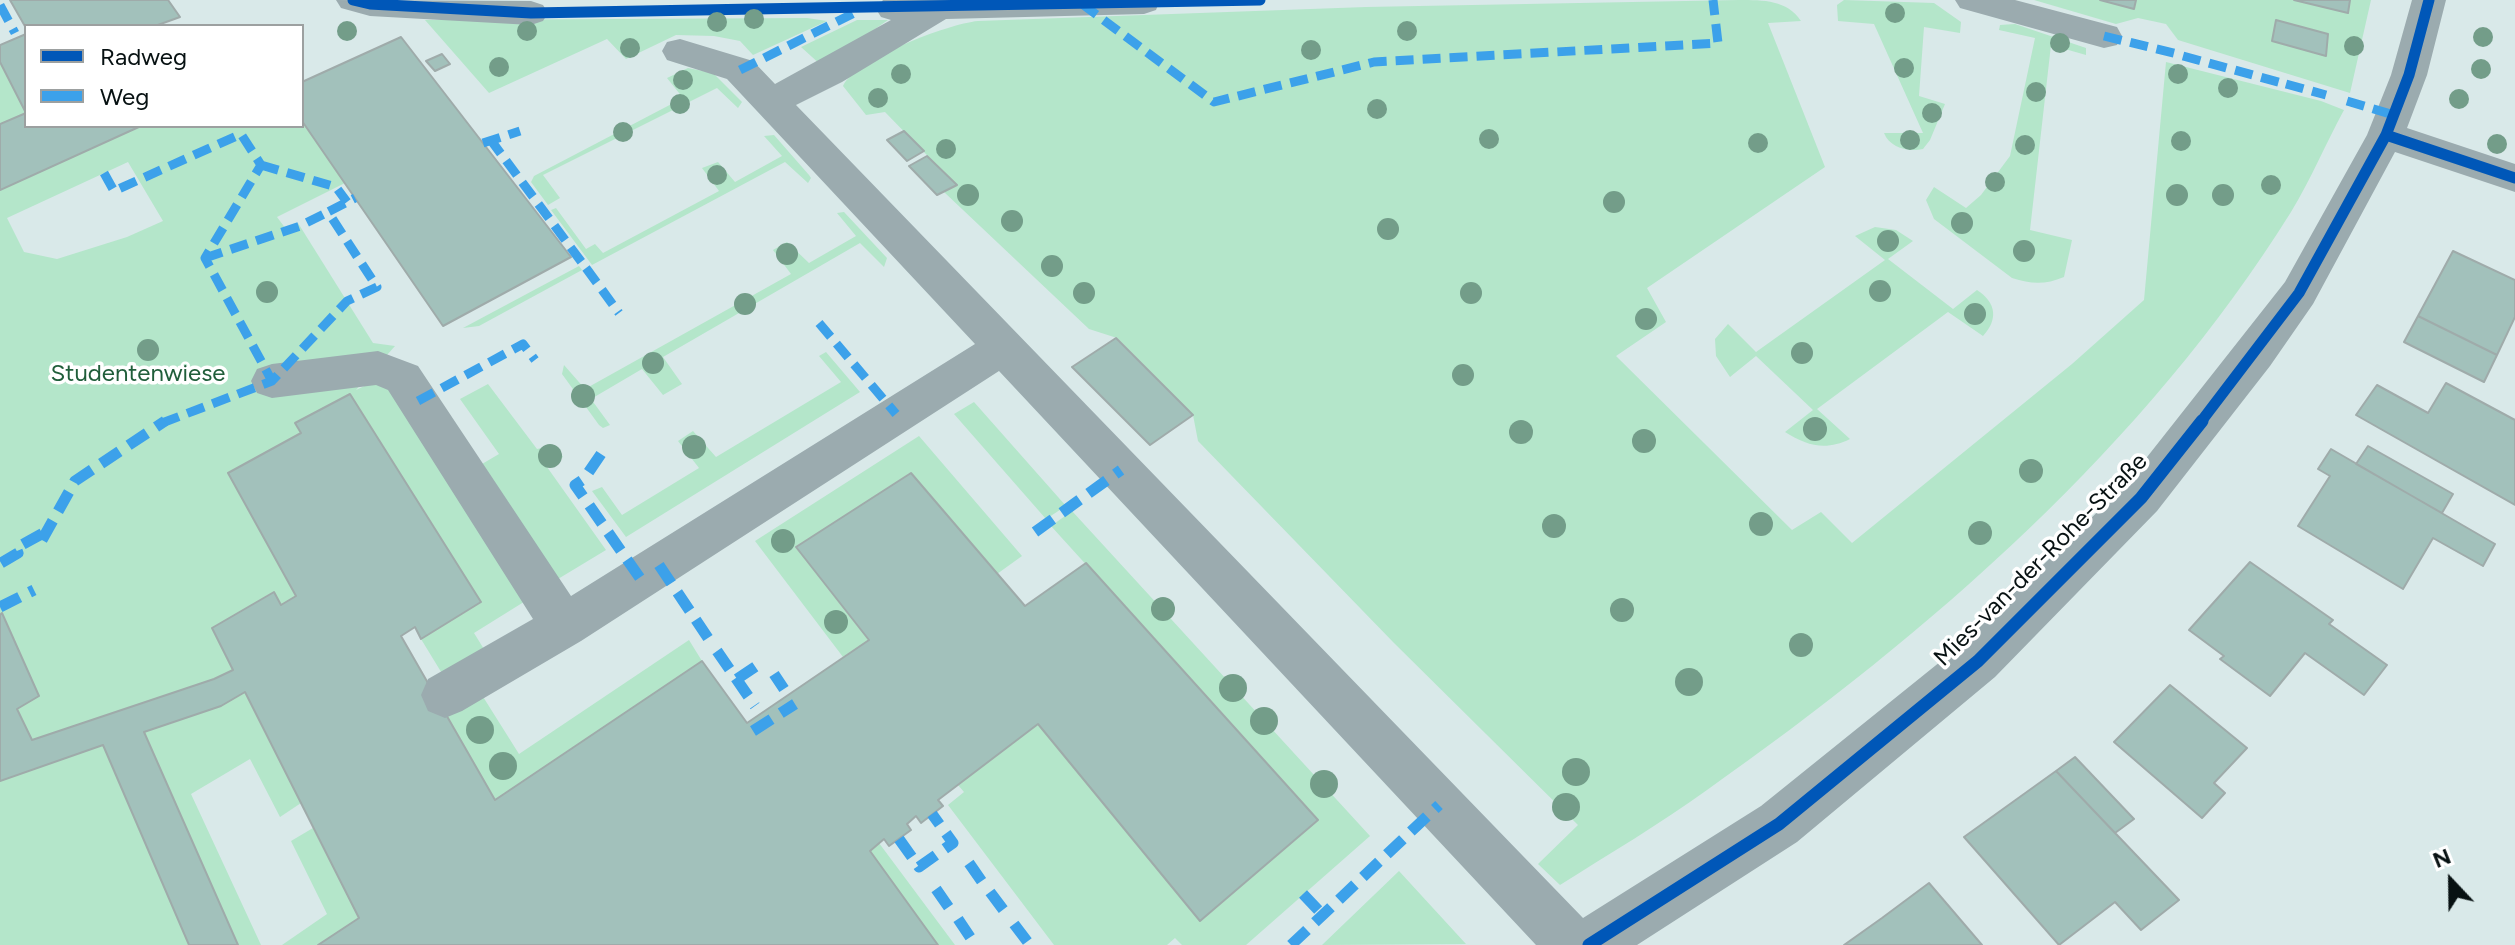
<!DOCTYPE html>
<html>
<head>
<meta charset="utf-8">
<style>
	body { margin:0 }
	#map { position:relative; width:2515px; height:945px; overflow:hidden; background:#d9e9e9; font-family:Figtree,sans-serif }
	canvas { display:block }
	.legend { position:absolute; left:24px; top:24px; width:280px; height:104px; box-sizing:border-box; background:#fff; border:2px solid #9ca0a0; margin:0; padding:10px 14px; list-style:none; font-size:24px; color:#071112 }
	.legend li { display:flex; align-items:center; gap:16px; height:40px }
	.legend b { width:40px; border:2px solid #9ca0a0 }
	.north { position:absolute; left:2411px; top:841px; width:80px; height:80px; -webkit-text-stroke:6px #fff; paint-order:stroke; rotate:338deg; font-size:22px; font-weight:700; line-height:32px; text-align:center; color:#071112 }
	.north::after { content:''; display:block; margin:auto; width:28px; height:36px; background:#071112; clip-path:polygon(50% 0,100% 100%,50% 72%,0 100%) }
</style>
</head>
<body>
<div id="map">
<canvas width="2515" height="945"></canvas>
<ul class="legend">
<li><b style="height:10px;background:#0057b8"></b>Radweg</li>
<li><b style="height:10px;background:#3ca1ea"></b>Weg</li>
</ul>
<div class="north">N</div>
</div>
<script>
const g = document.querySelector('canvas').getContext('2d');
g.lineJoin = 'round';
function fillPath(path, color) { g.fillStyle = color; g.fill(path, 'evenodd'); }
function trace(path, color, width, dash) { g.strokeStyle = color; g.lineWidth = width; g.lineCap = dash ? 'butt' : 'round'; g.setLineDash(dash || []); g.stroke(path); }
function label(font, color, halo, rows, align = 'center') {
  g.font = font + ' Figtree,sans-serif'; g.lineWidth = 7; g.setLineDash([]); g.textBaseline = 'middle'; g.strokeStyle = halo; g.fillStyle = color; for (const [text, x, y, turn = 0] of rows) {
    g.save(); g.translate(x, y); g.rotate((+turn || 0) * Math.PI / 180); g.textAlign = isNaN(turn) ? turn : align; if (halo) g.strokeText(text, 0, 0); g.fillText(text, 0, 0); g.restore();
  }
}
fillPath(new Path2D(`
	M1739 0C1764 0 1787 0 1801 21L1768 23 1825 167 1647 288 1666 322 1616 356 1792 530 1821 512 1852 543 2072 364 2144 300 2166 62 2321 101 2344 110C2326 143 2311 179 2291 212 2145 446 1931 632 1707 790 1660 824 1609 854 1560 885L1538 864 1578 825 1394 643 1198 441 1193 415 1117 338 1089 329 944 192 956 185 885 112 866 115 843 86C856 59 947 24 978 21L1366 7Z
	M1844 0 1934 3 1961 22 1960 33 1924 27 1919 96 1945 104 1930 140 1923 149C1908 152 1890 148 1884 133H1923L1874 24 1838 21 1837 5Z
	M2034 0H2371L2350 93 2178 40 2166 24 2138 18 2116 24Z
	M807 18 827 21 753 55 740 41 714 36 676 35 626 59 607 39 489 93 425 20Z
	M857 20H888L822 66 801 47Z
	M2015 24 2086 48V55L2051 45 2030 230 2072 240 2064 277C2045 285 2031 284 2012 278L1934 219 1926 200 1934 187 1966 208 1981 195 2010 156 2035 38 1999 30 2000 25Z
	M0 62 26 113 0 124Z
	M688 68 713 73 742 102 738 108 717 88 543 175 560 198 548 205 531 182 534 176 683 98 667 78Z
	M302 121 345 183 277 217 286 229 298 223 373 343 395 346 356 390 383 377 527 600 474 633 487 654 446 680 421 639 350 394 295 423 301 433 228 473 296 596 281 605 273 592 213 628 233 670 214 679 32 740 17 709 39 696 3 614 0 615V190L141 126H302ZM128 162 163 221 127 237 57 259 24 252 7 218Z
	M774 135 809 175 811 178 808 183 785 162 592 265 551 210 556 208 586 249 595 244 603 253 719 191 702 168 718 162 735 182 782 156 764 136Z
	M844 212 887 258 884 267 860 243 663 357 682 384 663 395 642 369 591 399 610 425 603 428 599 425 562 374 564 365 585 389 791 274 773 250 787 242 809 263 856 236 837 213Z
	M1875 227 1896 230 1913 241 1888 259 1953 309 1977 290C1997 303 1998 320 1983 336L1948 312 1817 409 1850 439C1826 451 1807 446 1785 432L1813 410 1756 356 1730 377 1716 356 1715 339 1728 324 1756 352 1885 260 1855 236Z
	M579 266 582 270 479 326 463 328Z
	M826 352 860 392 626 537 592 491 602 487 622 515 699 468 678 441 693 431 716 457 841 382 819 356Z
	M488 384 537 449 555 445 563 457 547 467 606 550 558 579 482 464 499 454 460 399Z
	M974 402 1066 506 1046 519 954 414Z
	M919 436 1022 556 997 574 910 473 797 547 869 640 843 657 755 541Z
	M1072 511 1370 836 1246 945H1182L1175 938 1167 945H1054L948 805 964 792 958 785 1038 724 1201 920 1318 820 1051 526Z
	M689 640 702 661 495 800 440 705 475 684 519 754Z
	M245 692 301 803 280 817 250 759 191 794 261 945H238L144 732 221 706Z
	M103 745 189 945H0V781Z
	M313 828 359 918 318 945H282L327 914 291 841Z
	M879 843 955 945H938L870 851Z
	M1399 871 1466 944 1322 945Z`), '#b4e6ca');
const building = new Path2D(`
	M10 0H168L180 17 155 26 26 28Z
	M2100 0H2136L2134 9Z
	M2294 0H2350L2348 13Z
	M2276 20 2328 34 2326 56 2272 41Z
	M26 34V126H141L0 190V124L26 113 0 62V45Z
	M401 37 571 257 443 326 302 121V82Z
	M442 54 450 64 435 71 426 61Z
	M904 131 924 151 907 161 887 140Z
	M927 156 957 185 937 195 909 166Z
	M2453 251 2515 280V317L2497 355 2418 316Z
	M2418 316 2497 355 2484 382 2404 342Z
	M1116 338 1193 415 1150 445 1072 367Z
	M2446 383 2515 420V505L2356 415 2377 385 2428 413Z
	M350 394 481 602 421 639 415 627 401 636 495 800 702 661 747 723 869 640 796 547 911 473 1025 606 1086 563 1318 820 1200 921 1038 724 938 800 943 806 921 823 916 816 907 824 911 830 889 846 884 839 870 851 938 945H318L359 918 245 692 221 706 144 732 238 945H189L103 745 0 781V615L2 613 39 696 17 709 32 740 214 679 233 670 212 628 274 592 281 605 296 596 228 473 301 433 295 423Z
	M2368 446 2453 494 2442 513 2356 464Z
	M2331 449 2495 544 2483 566 2433 538 2403 589 2298 526 2330 476 2318 469Z
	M2250 562 2333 620 2329 624 2387 665 2364 695 2305 653 2270 696 2220 659 2224 656 2189 630Z
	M2170 685 2247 748 2214 783 2225 793 2202 818 2114 742Z
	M2075 757 2134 819 2115 833 2056 771Z
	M2056 771 2179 900 2141 930 2115 902 2059 945 1964 837Z
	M1929 883 1982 945H1844L1882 918Z`);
fillPath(building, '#a2c1bb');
trace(building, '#9fabaa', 2);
fillPath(new Path2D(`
	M336 0 531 1 543 5 548 13 543 21 531 25 370 16 341 8Z
	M883 0H1160L1156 10 1144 14 946 19 842 82 796 105 1583 918 1761 806 1961 645 2125 485 2285 282 2367 135 2391 75 2412 0H2446L2427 75 2407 128 2515 164V192L2395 152 2313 304 2270 366 2157 511 1995 677 1797 842 1637 945H1536L999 371 581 641 462 711 445 718 428 711 421 695 428 679 533 619 388 390 376 385 272 398 257 393 251 381 257 369 272 364 378 351 418 366 571 596 975 344 727 79 667 60 662 51 667 42 680 39 753 61 775 84 891 20 881 17 876 9Z
	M1955 0H2015L2117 27 2122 36 2117 45 2104 48 1960 8Z`), '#9babaf');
trace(new Path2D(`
	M1082 4 1214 102 1374 62 1718 43 1713 0
	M0 5 15 33
	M2104 36 2178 54
	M2183 56 2282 83
	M740 70 858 11
	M2286 84 2326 95
	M2347 101 2394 115
	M490 139 583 264
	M483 143 520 131
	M261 165 336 187 347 202
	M104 173 114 191 241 134 261 165 205 258 272 381
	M205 258 300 226 328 212
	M586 268 619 313
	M819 323 896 414
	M418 401 523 344 535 360
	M162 423 272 381 347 301 377 287 328 212 355 198`), '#3ca1ea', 9, [18, 9]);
trace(new Path2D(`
	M601 454 584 479 575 485 640 578
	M1035 532 1121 470
	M42 540 75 481 165 421
	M1 563 18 553 16 548 47 531
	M659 565 708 638
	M0 607 34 590
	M717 651 755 706
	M774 674 784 689
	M737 679 764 661
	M753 731 795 704
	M899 839 919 867 953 843 932 814
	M969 863 985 886
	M936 889 952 912
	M990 892 1008 916
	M1303 894 1323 915
	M958 919 974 943
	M1014 924 1030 945
	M1291 945 1439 805`), '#3ca1ea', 11, [22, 11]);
trace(new Path2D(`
	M353 0 370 4 531 13 1260 0
	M2386 135 2515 178
	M2200 423 2299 293 2386 135 2409 75 2429 0`), '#0057b8', 11);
trace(new Path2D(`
	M1589 945 1779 824 1978 661 2141 498 2202 421`), '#0057b8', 13);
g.fillStyle = '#739d89';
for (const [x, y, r] of [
	[1895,13,10],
	[754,19,10],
	[717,22,10],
	[347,31,10],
	[527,31,10],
	[1407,31,10],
	[2483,37,10],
	[2060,43,10],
	[2354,46,10],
	[630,48,10],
	[1311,50,10],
	[499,67,10],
	[1904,68,10],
	[2481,69,10],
	[901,74,10],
	[2178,74,10],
	[683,80,10],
	[2228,88,10],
	[2036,92,10],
	[878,98,10],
	[2459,99,10],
	[680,104,10],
	[1377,109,10],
	[1932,113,10],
	[623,132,10],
	[1489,139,10],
	[1910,140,10],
	[2181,141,10],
	[1758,143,10],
	[2497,144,10],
	[2025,145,10],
	[946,149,10],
	[717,175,10],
	[1995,182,10],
	[2271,185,10],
	[968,195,11],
	[2177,195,11],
	[2223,195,11],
	[1614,202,11],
	[1012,221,11],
	[1962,223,11],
	[1388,229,11],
	[1888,241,11],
	[2024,251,11],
	[787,254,11],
	[1052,266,11],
	[1880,291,11],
	[267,292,11],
	[1084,293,11],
	[1471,293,11],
	[745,304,11],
	[1975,314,11],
	[1646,319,11],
	[148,350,11],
	[1802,353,11],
	[653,363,11],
	[1463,375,11],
	[583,396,12],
	[1815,429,12],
	[1521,432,12],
	[1644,441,12],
	[694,447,12],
	[550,456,12],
	[2031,471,12],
	[1761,524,12],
	[1554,526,12],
	[1980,533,12],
	[783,541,12],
	[1163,609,12],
	[1622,610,12],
	[836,622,12],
	[1801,645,12],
	[1689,682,14],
	[1233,688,14],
	[1264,721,14],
	[480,730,14],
	[503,766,14],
	[1576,772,14],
	[1324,784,14],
	[1566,807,14]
]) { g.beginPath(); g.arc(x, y, r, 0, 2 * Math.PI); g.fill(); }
label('24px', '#205e3a', '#fff', [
	["Studentenwiese",138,374]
]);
label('24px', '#071112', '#fff', [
	["Mies-van-der-Rohe-Straße",2041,560,-45]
]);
</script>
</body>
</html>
